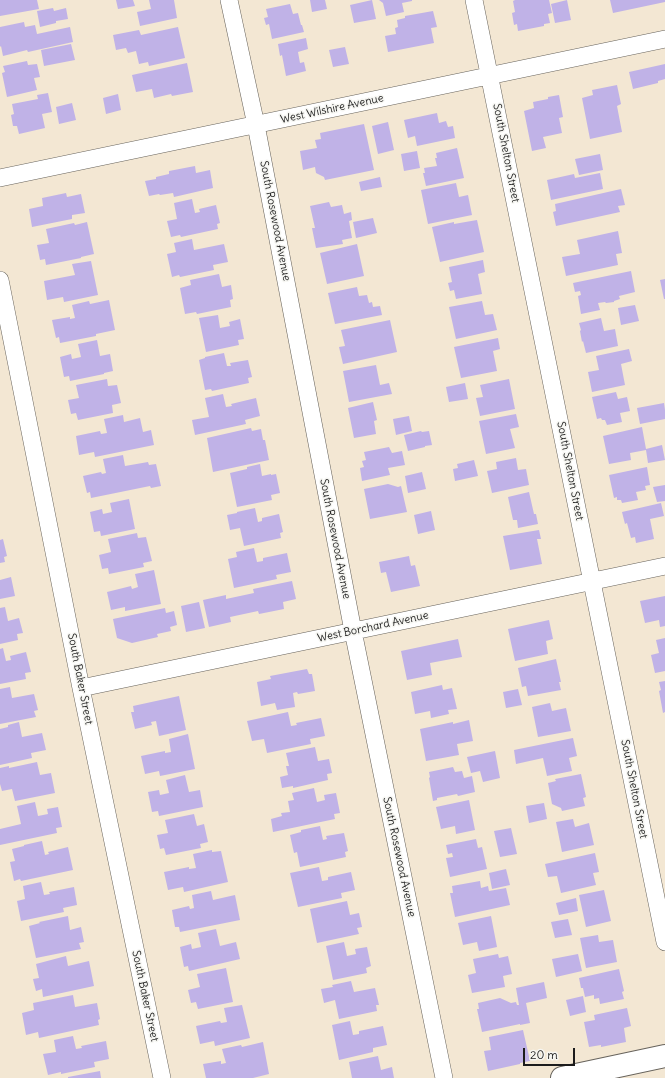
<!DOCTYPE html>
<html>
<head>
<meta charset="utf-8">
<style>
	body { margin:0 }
	#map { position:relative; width:665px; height:1078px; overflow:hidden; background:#f3e7d3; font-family:Delius,sans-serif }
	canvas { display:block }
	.scale { position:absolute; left:523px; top:1048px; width:52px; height:18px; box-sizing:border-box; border:2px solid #1c1c1c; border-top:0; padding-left:5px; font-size:12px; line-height:14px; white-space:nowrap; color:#1c1c1c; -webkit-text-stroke:3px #f6f6f2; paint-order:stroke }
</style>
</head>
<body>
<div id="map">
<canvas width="665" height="1078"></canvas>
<div class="scale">20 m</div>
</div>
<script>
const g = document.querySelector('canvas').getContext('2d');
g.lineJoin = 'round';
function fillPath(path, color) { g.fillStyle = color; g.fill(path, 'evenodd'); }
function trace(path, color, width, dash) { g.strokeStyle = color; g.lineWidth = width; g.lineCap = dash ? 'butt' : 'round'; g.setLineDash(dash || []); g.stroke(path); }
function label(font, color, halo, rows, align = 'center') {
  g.font = font + ' Delius,sans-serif'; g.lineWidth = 3; g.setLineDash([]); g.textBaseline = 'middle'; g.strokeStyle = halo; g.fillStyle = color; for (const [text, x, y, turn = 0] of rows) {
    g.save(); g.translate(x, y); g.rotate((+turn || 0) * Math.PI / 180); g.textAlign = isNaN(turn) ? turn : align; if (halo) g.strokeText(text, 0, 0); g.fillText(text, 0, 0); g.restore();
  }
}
fillPath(new Path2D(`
	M0 0H37L39 9 0 16Z
	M116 0H133L135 6 118 9Z
	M149 0H174L177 18 140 26 137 12 151 9Z
	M310 0H325L327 9 312 12Z
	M372 0 376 19 354 23 350 5Z
	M379 0H412V1L402 3 404 12 386 16 383 3Z
	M515 0H549L552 13 548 14 550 23 544 24V26L518 31 517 24 514 25 512 13 515 12 513 1Z
	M567 0 571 20 555 23 551 4Z
	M610 0H665V2L613 13Z
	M290 4 293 14 298 13 301 25H302L304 32 272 39 269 24 266 25 264 18 268 17 266 9Z
	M53 8 54 11 66 8 68 19 56 21V23L40 27 37 11Z
	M433 11 437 27 431 28 434 43 388 52 385 36 396 34 395 28 398 27 397 20 405 18V16Z
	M24 22 25 27 35 25 37 34 70 27 73 42 28 52 27 50 3 56 1 46 0 47V27Z
	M178 27 185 58 149 66 148 62 139 64 136 51 128 53 126 48 116 50 113 35 139 30 141 35Z
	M306 38 308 49 298 52 300 63 304 62 306 71 286 76 282 55 280 56 278 44Z
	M71 44 75 60 44 66 41 50Z
	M345 47 349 64 333 67 329 50Z
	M27 61 28 65 37 64 40 77 34 78 37 90 7 97 2 73 5 72 3 66Z
	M187 63 193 92 172 96 171 94 154 98 152 89 136 92 132 75Z
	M665 64V79L658 81V83L633 89 629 72Z
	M617 85 621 104 617 106 622 132 590 139 582 98 593 95 592 90Z
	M48 93 52 112 42 114 45 128 19 134 17 126H13L11 115 14 114 12 104 38 99 37 95Z
	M118 94 121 110 106 114 103 98Z
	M559 95 563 117 559 118 562 133 543 137 546 148 532 151 524 111 534 108 533 102 548 99V97Z
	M72 103 76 120 59 124 56 107Z
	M437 113 439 123 446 121 448 127 453 126 455 138 417 146 415 136 408 138 404 120Z
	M388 122 394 150 378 154 372 126Z
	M364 124 374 170 325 180 324 177 316 173 315 167 303 170 300 151 317 148 315 140 321 139 320 133Z
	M457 148 464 178 426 186 423 173H425L424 168 437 166 435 158H437L436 153Z
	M417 151 420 168 404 171 401 154Z
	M600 154 603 170 579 175 575 159Z
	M195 166 196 173 210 170 213 188 174 197 173 193 160 195 159 194 149 196 145 181 156 179V177L169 174V171Z
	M600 173 603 189 551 200 547 180 574 174 575 178Z
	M380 177 382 187 361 191 359 182Z
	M456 183 459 197 468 195 472 215 428 224 421 190Z
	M621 189 625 205 618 206 620 212 556 226 553 212 556 211 555 204Z
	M66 193 67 197 81 194 85 213 72 215V219L32 227 29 209 43 206 42 198Z
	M192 199 195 213 200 212 199 209 216 205 220 223 217 224 218 229 181 237 180 235 171 237 167 221 177 219 174 203Z
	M329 202 331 207 342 205 344 214 351 212 352 220 349 221 352 238 342 240 343 244 316 248 312 228H315L310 206Z
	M373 218 377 233 356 238 353 222Z
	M477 220 484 252 440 262 432 227 454 222V224Z
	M87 222 94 254 81 257V258L46 265 45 259 40 260 37 245 49 243 46 229 74 223 75 225Z
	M618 231 622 253 616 254 618 265 566 276 562 257 580 254 577 240Z
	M192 239 194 250 224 244 228 262 213 265 214 270 180 277 179 275 172 277 167 254 176 252 174 243Z
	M357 244 364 276 327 284 320 253Z
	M483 260 485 272 478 274 482 294 456 299 454 290 450 291 448 283 452 282 449 267Z
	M91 261 98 295 64 302 63 297 47 300 44 281 75 275 72 264Z
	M631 271 635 292 619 296 620 299 614 301V302L606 303 605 302 598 303 600 310 581 314 578 296 581 295 580 291 575 292 573 283Z
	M219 274 222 287 231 285 233 299 230 300 231 307 197 314 196 312 185 314 180 288 191 285 190 280Z
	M665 279V299H664L660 280Z
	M357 287 359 296 367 295 369 303 372 302 373 307 380 306 382 315 335 324 328 293Z
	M109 300 115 330 96 334V336L60 343 59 337 56 338 52 320 70 317V319L75 318 72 305 89 301 90 304Z
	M482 301 485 315 493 314 497 330 456 339 449 307Z
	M635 305 639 321 621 325 618 308Z
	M218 315 220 328 230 326 229 322 240 319 244 339 238 340 239 345 206 352 199 318Z
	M601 318 604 331 615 329 618 346 586 353 583 341 582 342 580 331 581 330 579 323Z
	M390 320 397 352 343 364 339 347 345 346 341 330Z
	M498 338 500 349 493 351 497 371 461 378 454 347Z
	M97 340 100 356 110 354 113 371 104 373V374L70 381 69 376 64 377 60 357 71 354 72 359 81 357 78 344Z
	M629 349 632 361 621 364 625 385 592 392 588 372 599 370 596 356Z
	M224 353 227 366H231L230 363 248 360 252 377 248 378 249 383 212 391 211 389 205 390 199 360 205 358V357Z
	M376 365 380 385 389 383 392 394 349 402 343 371Z
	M107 379 108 386 117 385 121 403 112 405 113 413 78 420 76 413 71 414 68 400 79 398 76 385Z
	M509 379 515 409 480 416 476 398 483 397 480 385Z
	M465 383 468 399 449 402 446 387Z
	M616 392 618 399 627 397 630 411 620 413 622 422 607 425 605 420H602L601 418 597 419 592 397Z
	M223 394 226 407 232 406 231 404 256 398 260 416 245 420 246 424 195 435 192 420 209 417 205 398Z
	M373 402 377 420 374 421 376 434 354 438 348 408Z
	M664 403 665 410V419L640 424 637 408Z
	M516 414 519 427 510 429 515 448 486 454 479 421Z
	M123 415 124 422 140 418 143 432 151 430 154 445 95 457 94 452 79 455 76 436 100 431 101 434 107 433 104 419Z
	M409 416 412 431 396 435 393 419Z
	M642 427 646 449 662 445 665 460 648 463 646 450 630 453 631 460 609 464 603 436Z
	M251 428 252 431 261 429 263 440H265L269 460 213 472 207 438Z
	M421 431 422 432 429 431 432 445 425 446V447L408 451 404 435Z
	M389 447 392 453 402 451 405 465 388 468 390 475 362 481 360 468 364 467 362 461 366 460 364 452Z
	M123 455 125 466 148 462 149 465 156 464 161 486 151 488 150 486 91 498 90 492 87 493 83 476 101 472 102 474 106 473 103 459Z
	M516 458 518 470 526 469 529 485 492 493 487 471 497 469 496 462Z
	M474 460 478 476 455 481 453 469 458 468 457 464Z
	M260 464 262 476 271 474V475L276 474 280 493 271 495 272 500 237 507 230 473 247 469V467Z
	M647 467 650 485 645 486 646 490 636 492 638 500 622 503 621 500H617V497L614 498 609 475Z
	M422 472 426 489 408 493 405 476Z
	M388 484 398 487 401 486 407 512 370 519 364 489Z
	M665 485V501L657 502 653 487Z
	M529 492 534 514H536L538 524 518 528 517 520H513L508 497Z
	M129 499 135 529 101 536 100 531 94 532 90 512 102 509 103 514 112 512 110 503Z
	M661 503 664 516 650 519 654 539 636 543 635 537 631 538 627 523 625 524 622 512Z
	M255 508 258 522 262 521V518L279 514 283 532 280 533 281 538 244 546 240 528 230 530 227 515 237 513V512Z
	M431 511 435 530 418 534 414 515Z
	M539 530 541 539H537L542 564 510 570 503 536Z
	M137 533 138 538 146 537 152 561 143 563 144 567 109 574 108 568 102 569 99 555 111 552 108 539Z
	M3 539 7 556 4 557 5 562 0 563V540Z
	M254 548 257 562 263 561V558L287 553 291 572 276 575 277 579 234 588 228 559 237 557 236 552Z
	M409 556 411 566 415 565 420 586 391 592 386 572 381 573 379 562Z
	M154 570 161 604 125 611V607L111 610 107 592 131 586 132 589 138 587 135 574Z
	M11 577 15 596 0 599V580Z
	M292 581 296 599 283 602 284 609 259 614 258 611 230 617 231 622 209 627 203 600 226 595V599L254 593 253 589Z
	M665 596V626L660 627 659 620 645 623 640 601Z
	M199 602 205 628 186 632 181 606Z
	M5 607 8 621 19 618 23 633 17 634 18 640 0 644V608Z
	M165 608 166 613 174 611 177 625 170 627 171 631 157 634 158 637 132 643 117 638 113 619Z
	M549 620 553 639 546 641 548 654 515 661 508 629Z
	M665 638V671L655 673 651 655 659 653 656 640Z
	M458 639 462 657 430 663 432 675 407 680 401 651Z
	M3 648 6 661 11 660 10 656 26 652 31 672 25 673 26 679 0 684V649Z
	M556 659 561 682H559L561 690 528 696 526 686 522 687 518 668Z
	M307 669 309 674H312L315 691 298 694 297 692 293 693 295 707 277 710 275 703 261 706 257 682 271 679 270 676Z
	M665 681V712L663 713 659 691 661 690 659 682Z
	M442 685 443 690 452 688 457 709 448 710 449 714 431 718 430 711 415 714 411 692Z
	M10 687 12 698 34 694 38 710 34 711 36 717 0 724V689Z
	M518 689 522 705 506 708 503 692Z
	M179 696 186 730 159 736 156 721 151 722 152 725 135 729 131 712H134L133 706Z
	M550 703 552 711 566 708 571 731 538 737 532 707Z
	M288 712 291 726 297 725 296 723 321 718 325 736 310 739 311 744 267 753 264 739 252 741 247 721Z
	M469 720 473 741 457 744 459 755 426 761 420 729 453 722V724Z
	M19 722 22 737 42 733 46 750 31 753 32 758 0 765V729L8 727V725Z
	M188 734 195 769 160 776 159 771 145 774 141 756 165 751V753L171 752 169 739Z
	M573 738 577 756 569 758 572 771 547 776 543 758 516 764 514 750Z
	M315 747 318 761 329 759 332 773 327 774 328 780 293 788V786L282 788 280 777 288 775 286 766H289L286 753Z
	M495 751 500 778 483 782 480 771 471 773 467 757Z
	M37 762 40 775 51 773 55 793 15 801 12 789 2 791 0 784V768L9 766V768Z
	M453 767 455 772 462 771 464 778 472 776 475 792 458 796 457 794 437 798V800L433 801 429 778 430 777 429 772Z
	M581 774 586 797 583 798 585 806 562 811 561 808 552 804 548 783 556 781 555 779Z
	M185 775 189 792 200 790 203 807 159 816 158 811 152 812 148 792 159 790 160 795 169 793 166 780Z
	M314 788 317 802 325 800 324 795 336 793 340 813 334 814 335 819 273 832 271 819 282 816 281 813 290 812 288 801 294 800 292 793Z
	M469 800 475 830 456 834 455 826 441 829 436 807Z
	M35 802 38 816 48 814 47 809 58 807 62 827 56 828 57 833 0 845V829L21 824 17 806Z
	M544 803 547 819 529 823 526 806Z
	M194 814 197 826 204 824 208 842 200 844 201 848 166 855 164 848 160 849 157 835 168 833 165 820Z
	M573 819 575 827 589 823 594 845 562 852 556 822Z
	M320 826 323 840 327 839 326 836 344 833 348 851 345 852 346 857 300 867 297 852 294 853 290 835 301 832V830Z
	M511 828 517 854 500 857 494 831Z
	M476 839 478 848 482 847 487 869 450 877 446 858 453 857 452 853 448 854 446 845Z
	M42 841 45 855 49 854 48 852 68 847 73 870 21 881 20 879 14 881 10 862 15 861 12 849 24 846V845Z
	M212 850V852L221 851 228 882 184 892 183 887 168 890 164 872 189 867V869L196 868 193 854Z
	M595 853 599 872 593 873 596 885 561 893 557 876 548 877 545 864Z
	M319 867 322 881 328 880V877L351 872 355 890 341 893 342 898 298 907 290 873Z
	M506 869 510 885 492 889 489 873Z
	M480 881 481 888 488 886 489 891 506 888 510 905 455 917 450 893H453L452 886Z
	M41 882 44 895 50 894 49 892 74 887 77 905 63 908 64 912 21 921 17 901 25 899 23 886Z
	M604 890 611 921 586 927 579 895Z
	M211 891 213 900 235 895 240 920 180 932 179 927H175L172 910 189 906 190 909 194 908 192 895Z
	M576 898 578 911 559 915 556 903Z
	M347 901 350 915 359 913 362 927 357 928 359 934 317 943 310 909Z
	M68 916 70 930 81 927 84 942 79 943 81 949 36 958 29 926 40 923 39 922Z
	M491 916 497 947 479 951 477 942 463 945 458 923Z
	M568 919 572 935 555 938 551 922Z
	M216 929 220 946 236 942 240 959 189 971 188 966 184 967 180 947 191 944 192 949 201 947 198 933Z
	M598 935 599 942 613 940 617 962 586 968 580 938Z
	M344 942 347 956 356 954 355 949 367 947 371 966 366 968 367 973 333 980 326 946Z
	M498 954 499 958 508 956 512 974 503 976 505 987 472 993 468 975 476 973 473 959Z
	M578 954 582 971 556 977 552 959Z
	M66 956 68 966 89 961 94 986 43 997 42 989 36 991 33 979 39 978 36 964Z
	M226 968 233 1002 198 1009 196 1002 191 1003 188 990 200 987 197 974Z
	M619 969 624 991 622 992 624 999 600 1004 599 998 594 999V995L585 997 583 988H581L579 978Z
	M351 981 354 992 375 988 379 1005H376L377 1011 339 1019 335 1000 324 1003 321 989 333 987 332 985Z
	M544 982 547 998 526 1003 530 1023 520 1025V1024L482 1032 477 1009H479L478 1003 500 998 511 1003 516 1002 517 1005H519L516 988Z
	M73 995 75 1007 97 1003 100 1019 98 1020 99 1025 39 1038 38 1032 26 1035 22 1013 34 1010 33 1003Z
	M583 996 586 1012 570 1016 566 1000Z
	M242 1005 250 1038 215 1046 214 1041 200 1044 196 1026 220 1021 221 1023 227 1022 224 1008Z
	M627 1008 631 1026 624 1028 626 1042 601 1047V1045L589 1047 584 1022 595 1020 594 1015Z
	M350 1021 353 1035 359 1034V1031L383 1026 387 1045 373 1048V1052L339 1060 332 1025Z
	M523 1030 530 1061 520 1063V1064L488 1071 484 1051 491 1050 489 1037Z
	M73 1036 76 1049 82 1048 81 1046 106 1041 109 1059 94 1062 95 1067 61 1074V1072L48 1075 43 1054 56 1052 54 1040Z
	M263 1042 269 1074 253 1078H206L203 1064 221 1061V1064L226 1063 222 1049 241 1045 242 1047Z
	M378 1056 381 1070 392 1067 394 1078H352L349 1062Z
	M100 1071 101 1078H68V1077Z`), '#c0b2e7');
const street = new Path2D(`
	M229 0 256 125 353 631 444 1078
	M474 0 665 942
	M0 178 665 39
	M0 280 81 688 162 1078
	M81 688 665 566`);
const primary = new Path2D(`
	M562 1078 665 1056`);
trace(street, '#67635c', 18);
trace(primary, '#67635c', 24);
trace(street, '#fff', 17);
trace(primary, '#fff', 22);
label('11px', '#1c1c1c', '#f6f6f2', [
	["West Wilshire Avenue",332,109,-12],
	["South Shelton Street",506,153,79],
	["South Rosewood Avenue",275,221,79],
	["South Shelton Street",570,471,79],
	["South Rosewood Avenue",335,539,79],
	["West Borchard Avenue",373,627,-12],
	["South Baker Street",80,679,79],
	["South Shelton Street",634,789,79],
	["South Rosewood Avenue",399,857,78],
	["South Baker Street",145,996,78]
]);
</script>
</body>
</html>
